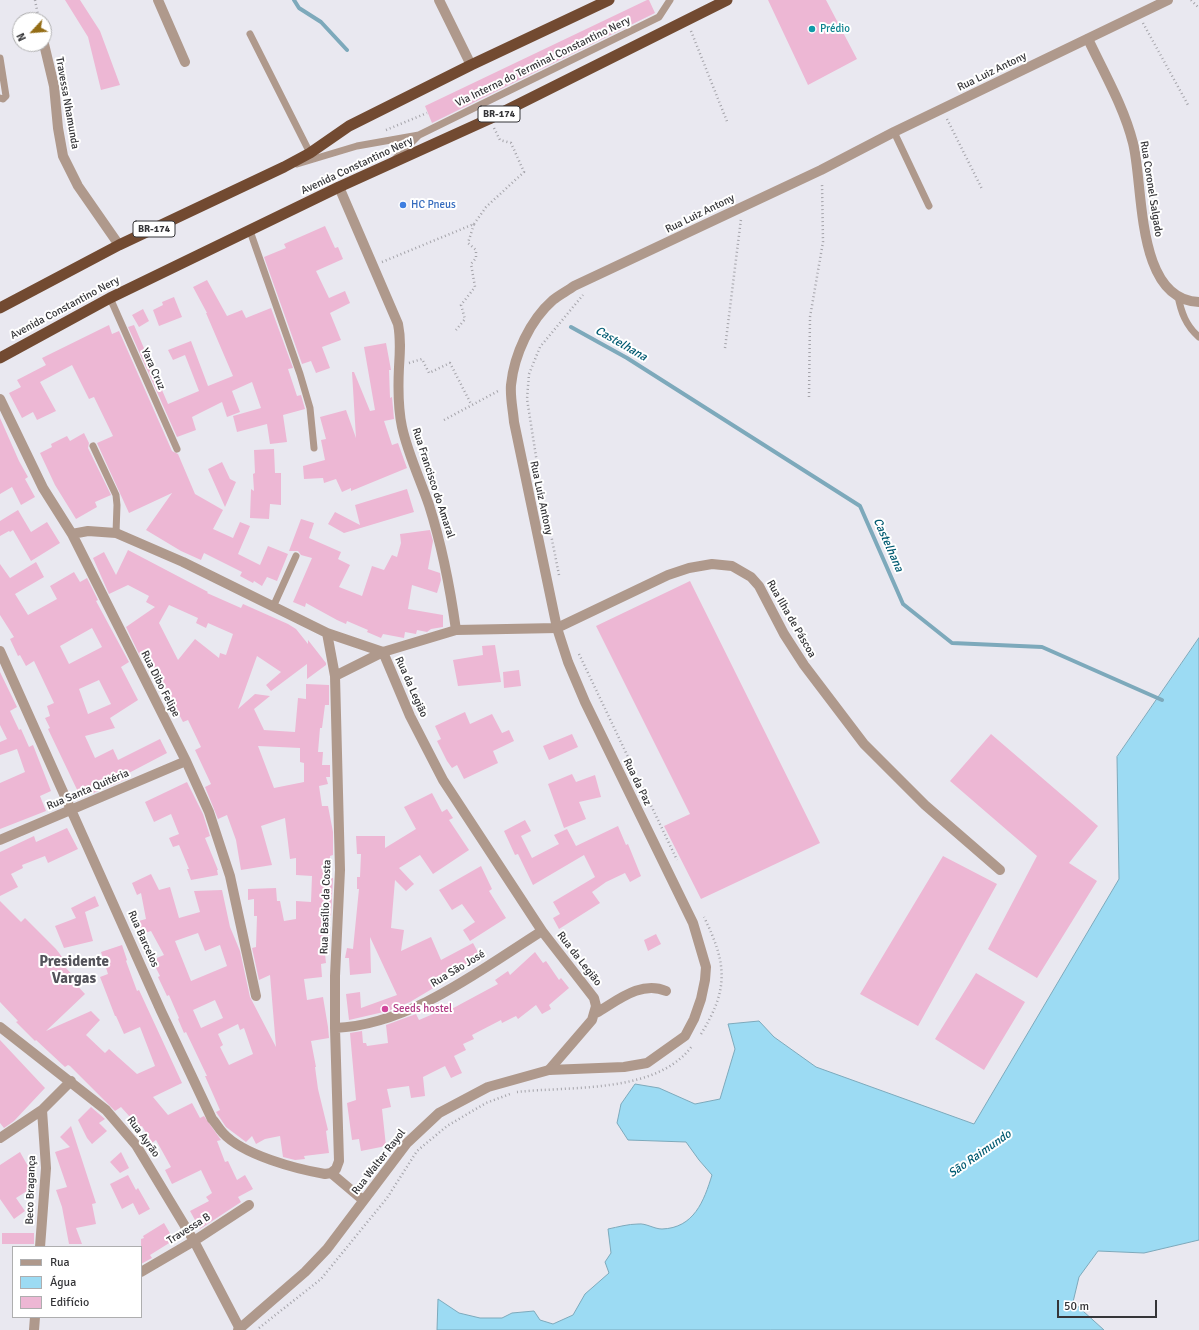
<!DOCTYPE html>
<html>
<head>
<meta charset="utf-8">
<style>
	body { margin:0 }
	#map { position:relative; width:1199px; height:1330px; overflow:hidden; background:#e9e8f0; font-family:Signika,sans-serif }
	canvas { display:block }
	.legend { position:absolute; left:12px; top:1246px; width:130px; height:72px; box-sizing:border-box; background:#fff; border:1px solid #aeaeaf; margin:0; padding:5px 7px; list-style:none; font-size:12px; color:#353538 }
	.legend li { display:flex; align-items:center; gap:8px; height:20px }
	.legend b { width:20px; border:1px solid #aeaeaf }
	.north { position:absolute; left:12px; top:12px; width:40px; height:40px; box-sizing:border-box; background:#fff; border:1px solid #aeaeaf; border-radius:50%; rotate:244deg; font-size:11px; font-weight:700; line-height:16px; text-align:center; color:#353538 }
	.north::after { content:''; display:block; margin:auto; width:14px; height:18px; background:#946d16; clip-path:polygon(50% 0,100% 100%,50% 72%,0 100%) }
	.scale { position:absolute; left:1057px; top:1300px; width:100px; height:18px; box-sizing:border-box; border:2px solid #353538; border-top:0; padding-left:5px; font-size:12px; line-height:14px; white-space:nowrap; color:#353538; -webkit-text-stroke:3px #fff; paint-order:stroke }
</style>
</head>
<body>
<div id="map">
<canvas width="1199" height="1330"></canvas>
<ul class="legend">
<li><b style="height:5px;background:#af998c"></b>Rua</li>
<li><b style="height:11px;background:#9cdbf3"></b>Água</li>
<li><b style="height:11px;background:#edb7d4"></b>Edifício</li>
</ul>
<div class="north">N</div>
<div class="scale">50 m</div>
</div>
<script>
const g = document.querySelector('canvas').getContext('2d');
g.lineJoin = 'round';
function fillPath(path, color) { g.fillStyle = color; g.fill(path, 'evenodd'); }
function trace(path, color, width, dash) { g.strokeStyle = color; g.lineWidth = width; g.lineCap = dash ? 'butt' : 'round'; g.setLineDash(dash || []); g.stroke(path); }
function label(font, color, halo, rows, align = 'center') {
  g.font = font + ' Signika,sans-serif'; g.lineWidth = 4; g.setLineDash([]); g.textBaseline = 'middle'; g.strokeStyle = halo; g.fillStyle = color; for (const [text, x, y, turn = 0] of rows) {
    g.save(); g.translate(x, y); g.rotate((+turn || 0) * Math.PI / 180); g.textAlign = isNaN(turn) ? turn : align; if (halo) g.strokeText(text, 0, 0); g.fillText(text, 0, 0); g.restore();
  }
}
const water = new Path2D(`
	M1199 638V1240L1144 1253 1098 1251 1079 1277 1073 1302 1104 1330H437L438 1299 459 1313 480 1318H502L512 1313 534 1311 540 1320 553 1324 573 1315 585 1294 609 1273 605 1262 611 1253 608 1229C618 1227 628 1224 638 1224 646 1223 654 1229 662 1229 694 1228 704 1201 712 1175L699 1160 686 1142 628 1140 617 1123 621 1104 635 1084 659 1088 695 1104 720 1099 735 1049 728 1024 759 1021 774 1037 816 1067 974 1124 1119 879 1117 757Z`);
fillPath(water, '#9cdbf3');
trace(water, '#7da9bb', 1);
trace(new Path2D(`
	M294 0 299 8 321 22 347 50
	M571 327 627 358 860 506 903 604 952 643 1042 647 1162 700`), '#7da9bb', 4);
fillPath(new Path2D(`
	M65 0H80L100 31 120 85 101 90 88 37Z
	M647 0H649L655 13 432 123 425 106Z
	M768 0H826L857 59 808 85Z
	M325 226 335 248 338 247 343 259 316 271 329 298 345 291 350 303 330 313 341 340 322 347 330 368 316 373 311 361 302 364 264 257 286 248 284 244Z
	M207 280 227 316 242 310 246 318 271 308 293 368 288 369 297 396 301 395 305 409 283 415 287 442 270 444 267 424 237 432 233 416 261 408 252 382 232 391 240 412 227 417 222 402 192 417 196 430 177 437 128 327 134 325 168 404 199 391 185 355 173 360 168 350 191 341 208 386 233 376 206 313H207L193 287Z
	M174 297 182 317 159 326 153 310 163 305 162 302Z
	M143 309 149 321 139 327 132 315Z
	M109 325 112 334 119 331 172 451 178 454 195 494 223 510 213 529 233 538 240 522 250 526 238 554 260 565 268 546 288 554 277 581 267 577 262 586 254 581 253 583 240 576 242 572 204 553 201 560 181 551 146 530 172 493 129 513 97 443 113 436 94 397 89 399 72 365 40 382 56 411 37 420 33 412 22 418 9 393 21 387 17 380 46 365 42 358Z
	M386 343 391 370H389L390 398 392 397 394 419 384 421 392 445 398 443 407 468 351 491V488L342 492 336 479 324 483 323 478 304 479 303 466 325 460 321 440 326 439 320 417 346 410 356 438 352 372H354L370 411 375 410 364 347Z
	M0 418 19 461 28 477 25 479 35 497 21 505 12 487 0 494Z
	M84 433 89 443 88 448 111 495 95 502 97 507 76 519 55 485 40 453 52 447 51 444 67 436 70 441Z
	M274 449 275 473H281V505L270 504 269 519 250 518 251 489 254 491 253 474 255 473 254 450Z
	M222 462 230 479 236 482 225 507 208 469Z
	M407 489 414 512 344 533 328 524 335 512 360 525 355 505Z
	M18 510 31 532 47 522 60 543 31 561 13 530 10 532 9 531 0 536V521Z
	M301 519 314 523 309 538 341 552 338 559 350 565 339 587 362 596 372 566 384 570 392 555 397 557 401 543 400 534 430 530 433 541 428 569 440 573 441 580 437 593 412 585 408 609 443 615V627L431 629 427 632 417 630 416 634 405 632 404 638 383 634 381 638 367 632 368 630 347 621 346 624 337 620 306 603 305 607 293 602 312 558 301 555 298 551H289Z
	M128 550 208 592 207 593 241 608 243 604 288 624 296 629 308 644V640L326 663V665L307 679V664L271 691 266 685 281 672 257 656 238 709 255 694 270 696 254 709 264 730 295 732 298 698 306 699V684L329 685V705H325L322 728H320L318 752H323L322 765H330V777H326L328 784 319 786 322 806H328L333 832V855L330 856 328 878H333L332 898 331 916H329V936H323L326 963 321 964 322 977 304 979 307 1000 323 997 328 1027 329 1038 311 1041 316 1067H315L318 1089 328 1130 326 1131 329 1153 304 1156 305 1159 295 1160 283 1157 280 1136 265 1139 256 1144 252 1136 246 1142 226 1127 216 1112 220 1110 205 1076H207L186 1032 184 1033 178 1019 179 1018 169 995 167 996 158 977 160 976 152 960 164 955 151 931 138 935 135 922 146 919 141 893 137 895 132 883 151 874 159 890 170 887 179 918 200 912 194 891 222 890 230 927 240 951 250 997 276 1047 270 975 259 980 252 948 256 947 257 916H254V899L248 900V889L276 888 277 901H280L284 921 296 919V901L311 902 312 876 296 875V858L290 859 285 818 261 826 272 865 241 870 236 840 227 815 218 819 205 787 211 784 195 750 201 747 188 720 183 722 146 652 140 656 126 627 155 607 146 602 149 596 128 585 109 594 93 558 104 552 116 575ZM169 605 198 618 196 623 206 628 208 623 233 634 226 655 220 653 219 658 195 639 178 660 159 623ZM258 746 300 748V762L304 763V782L274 788ZM198 933 205 951 220 945 227 966 191 981 175 941ZM215 1000 223 1018 201 1028 193 1010ZM238 1024 240 1030 244 1028 253 1054 229 1065 220 1047 223 1045 218 1034Z
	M36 562 44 577 15 594 28 615 57 599 50 586 74 572 80 582 87 578 98 600 96 601 129 662 121 667 138 700 110 718 115 728 85 736 95 758 113 749 118 760 160 739 167 753 125 775 127 779 81 798 48 729 50 728 45 718 50 716 47 706 54 703 34 661 26 666 20 655 18 656 10 639 14 637 0 615V564L10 578ZM92 628 102 647 69 664 60 646ZM99 680 111 704 88 714 79 689Z
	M690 581 820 843 701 899 664 826 690 814 596 626Z
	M495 645 501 682 458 686 453 660 483 655 482 646Z
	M519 670 521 686 504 688 503 672Z
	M0 672 17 707 10 711 19 730 21 729 29 747 33 745 51 791 40 796 46 811 0 829V783L25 772 17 749 0 755V742L7 739 0 725Z
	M465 712 470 724 492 714 502 733 509 730 514 741 493 751 498 763 464 779 457 765 452 768 447 761 437 741 441 739 435 726Z
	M572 734 578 747 549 760 543 746Z
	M991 734 1098 826 1069 863 1097 881 1037 978 988 949 1037 856 950 781Z
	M572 774 576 782 595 775 601 797 579 802 586 819 564 828 548 784Z
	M187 782 203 814 210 836 205 838 218 870H217L218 875 191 880 187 869H189L179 845 173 847 169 838 179 834 171 814 154 822 145 802Z
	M432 793 442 812 447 809 453 818 449 820 469 850 433 874 420 855 399 868 414 884 406 891 395 880 391 928 404 930 401 951 431 937 441 960 473 943 480 956 450 974 452 977 410 1002 388 1011 349 1020 346 994 360 992 361 1008 397 995 370 937 371 973 350 975 349 958H345L347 948 353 949 359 889H357V877H360L361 854H357L356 836H385V848L416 829 404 807Z
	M525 820 531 831 521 836 532 858 559 844 554 835 567 829 576 846 618 826 626 845 628 844 641 876 630 882 625 873 606 882 592 892 600 903 559 929 553 918 560 914 553 902 595 877 584 855 533 885 518 854 515 855 504 831Z
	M67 828 78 849 48 863 45 856 22 865 23 868 11 874 18 887 0 896V852L34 836 36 842Z
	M943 856 997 884 918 1026 860 994Z
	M481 866 492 889 489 891 506 918 470 941 463 930 475 922 462 904 452 910 439 890Z
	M95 896 99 906 85 912 93 941 64 948 55 926 76 918 71 908Z
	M0 901 21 922 25 918 56 949 69 966 66 968 76 979 73 981 85 994 46 1031 91 1011 100 1020 86 1035 105 1053 109 1049 137 1074 155 1066 140 1027 124 1034 116 1016H115L100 977 108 974 101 952 122 945 127 960 126 961 137 991 139 990 182 1083 153 1097 168 1115 192 1103 200 1118 204 1116 221 1140 217 1141 225 1162 228 1161 237 1180 245 1175 253 1189 238 1197 241 1202 200 1229 190 1211 209 1201 206 1197 212 1193 201 1170 172 1184 165 1170 171 1167 156 1140 152 1143 142 1126 140 1127 131 1115 130 1117 121 1107 115 1111 70 1066 68 1065 65 1067 36 1040 35 1041 16 1022 18 1021 0 1002Z
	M656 934 661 944 648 951 644 940Z
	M535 952 543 963 546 961 559 980 561 978 569 988 549 1005 551 1009 542 1014 536 1005 518 1019 516 1016 502 1023 501 1020 472 1035 474 1039 463 1044 466 1050 454 1056 462 1073 451 1078 445 1066 423 1077 425 1096 411 1098 409 1086 387 1089 391 1107 382 1109 386 1146 361 1151 359 1139 352 1140 347 1103 356 1100 350 1033 362 1031 363 1043H366L367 1046 388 1043 386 1025 416 1014 419 1020 445 1009 446 1012 498 984 495 980 508 971 510 975Z
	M976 973 1025 1002 984 1070 935 1039Z
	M0 1040 45 1088 14 1121 4 1128 0 1123Z
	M91 1107 105 1119 99 1123 107 1131 92 1144 87 1138 78 1120Z
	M71 1126 96 1203 92 1204 96 1224 76 1228 82 1244H69L62 1207 56 1190 67 1187 55 1152 70 1147 60 1137Z
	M20 1152 38 1184 16 1198 25 1211 14 1219 0 1199V1165Z
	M121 1152 129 1168 120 1173 110 1162Z
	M128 1175 136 1190 138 1188 150 1209 139 1215 133 1203 122 1209 110 1184Z
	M164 1223 174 1240 150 1255 152 1258 141 1264V1239L144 1238 143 1236Z
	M2 1233H34V1244H2Z`), '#edb7d4');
trace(new Path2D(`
	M35 0 39 20
	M1191 0 1199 8
	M1143 23 1188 105
	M691 31 728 124
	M947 119 982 189
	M386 130 427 113
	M474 224 486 207 524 172 511 143 500 140 494 128
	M382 262 474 224 468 243 476 250V258L471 264 475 287 461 305 465 319 456 330
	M725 348 741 219
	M409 363 422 359 429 373 450 363 471 404
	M809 397 810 317 823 242 822 183
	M444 420 500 390
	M559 575 538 469 527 399 529 374 540 347 583 295
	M579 654 677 860
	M701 1034C729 989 727 964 704 917
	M517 1092C570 1086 657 1094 692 1046
	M259 1328 321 1279 387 1198 417 1151 447 1126 486 1103 510 1094`), '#a4a3a9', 2.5, [1, 3]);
trace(new Path2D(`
	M250 34 310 153
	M0 58 6 96 3 99 0 98
	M894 132 929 206
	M395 159 419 135
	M297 164 357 146 419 135 659 17 670 0
	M250 231 300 374 310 408 314 448
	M1178 296C1181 312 1186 326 1199 337
	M110 298 177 449
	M93 446 116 495 117 505 116 533
	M273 607 296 556`), '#af998c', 7);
trace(new Path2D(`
	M158 0 185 62
	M439 0 471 65
	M1088 39C1104 73 1124 107 1133 143 1144 186 1135 300 1199 302
	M44 44 54 86 58 128 63 156 78 186 119 245
	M339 187 398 324C401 339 400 352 399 367 398 387 398 408 402 427 408 454 420 479 429 505 442 546 450 587 456 630
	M0 399 43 488 72 534 186 761 209 812 230 876 256 996
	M72 534 88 531 116 533 183 562 327 633 383 652 410 716 443 780 542 931 594 998 596 1006 592 1020 549 1070
	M0 651 161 1011 212 1119C216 1123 219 1129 223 1133 243 1155 296 1169 325 1174L331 1173 336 1169 339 1161 335 1028V976L340 870 335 676 327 633
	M335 676 383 652 456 630 557 628 668 575 689 568 712 564 732 566 751 577 759 586 784 634 804 665 864 744 925 805 1000 870
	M0 840 186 761
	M596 1013C617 1001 641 980 666 991
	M0 1027 106 1110 136 1145 194 1241 240 1329
	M335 1028C410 1025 480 970 542 931
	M0 1138 42 1110 71 1081
	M331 1173 363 1200
	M40 1247 46 1168 42 1110
	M141 1272 194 1241 249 1205
	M34 1330 35 1317`), '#af998c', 10);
trace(new Path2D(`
	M238 1330 305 1272 327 1249 407 1143 439 1113 488 1087 549 1070 624 1067 647 1063 685 1036 694 1019 701 999 705 980 706 967 693 923 585 702 568 662 557 628 514 422C513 410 510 397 511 385 514 355 530 320 553 300 559 295 567 291 574 286L821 170 894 132 1168 0`), '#af998c', 10);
trace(new Path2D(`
	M0 308 119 245 284 167 310 153 349 126 471 65 609 0
	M0 358 110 298 339 187 489 119 727 0`), '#724a31', 11);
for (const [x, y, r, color] of [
	[812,29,4,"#0f9aa8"],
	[403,205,4,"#3f7fe0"],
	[385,1009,4,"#d1479c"]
]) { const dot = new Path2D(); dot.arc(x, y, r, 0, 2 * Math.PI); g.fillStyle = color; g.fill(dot); trace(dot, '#fff', 1.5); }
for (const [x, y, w] of [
	[499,114,42],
	[154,229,42]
]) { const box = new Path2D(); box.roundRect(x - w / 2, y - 8, w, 16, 3); g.fillStyle = '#fff'; g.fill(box); trace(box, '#353538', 1); }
label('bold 10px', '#353538', null, [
	["BR-174",499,114],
	["BR-174",154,229]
]);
label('11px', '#0d838f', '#fff', [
	["Prédio",820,29]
], 'left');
label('11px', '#353538', '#fff', [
	["Via Interna do Terminal Constantino Nery",543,62,-26],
	["Rua Luiz Antony",992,72,-26],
	["Travessa Nhamunda",67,103,80],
	["Avenida Constantino Nery",357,166,-25],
	["Rua Coronel Salgado",1151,189,81],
	["Rua Luiz Antony",700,214,-26],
	["Avenida Constantino Nery",65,308,-28],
	["Yara Cruz",153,369,66],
	["Rua Francisco do Amaral",433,483,72],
	["Rua Luiz Antony",541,498,78],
	["Rua Ilha de Páscoa",791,619,60],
	["Rua Dibo Felipe",160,684,63],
	["Rua da Legião",411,687,66],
	["Rua da Paz",637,782,64],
	["Rua Santa Quitéria",88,790,-23],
	["Rua Basílio da Costa",326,907,-88],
	["Rua Barcelos",143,939,66],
	["Rua da Legião",579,959,52],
	["Rua São José",458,969,-31],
	["Rua Ayrão",143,1137,54],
	["Rua Walter Rayol",379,1162,-52],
	["Beco Bragança",31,1190,-88],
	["Travessa B",189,1229,-32]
]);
label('11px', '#366cbe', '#fff', [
	["HC Pneus",411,205]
], 'left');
label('11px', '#b23c85', '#fff', [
	["Seeds hostel",393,1009]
], 'left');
label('italic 12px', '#005a71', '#fff', [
	["Castelhana",621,344,30],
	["Castelhana",888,545,66],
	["São Raimundo",980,1154,-35]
]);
label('bold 15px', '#53535a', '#fff', [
	["Presidente",74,962],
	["Vargas",74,979]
]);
</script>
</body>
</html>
